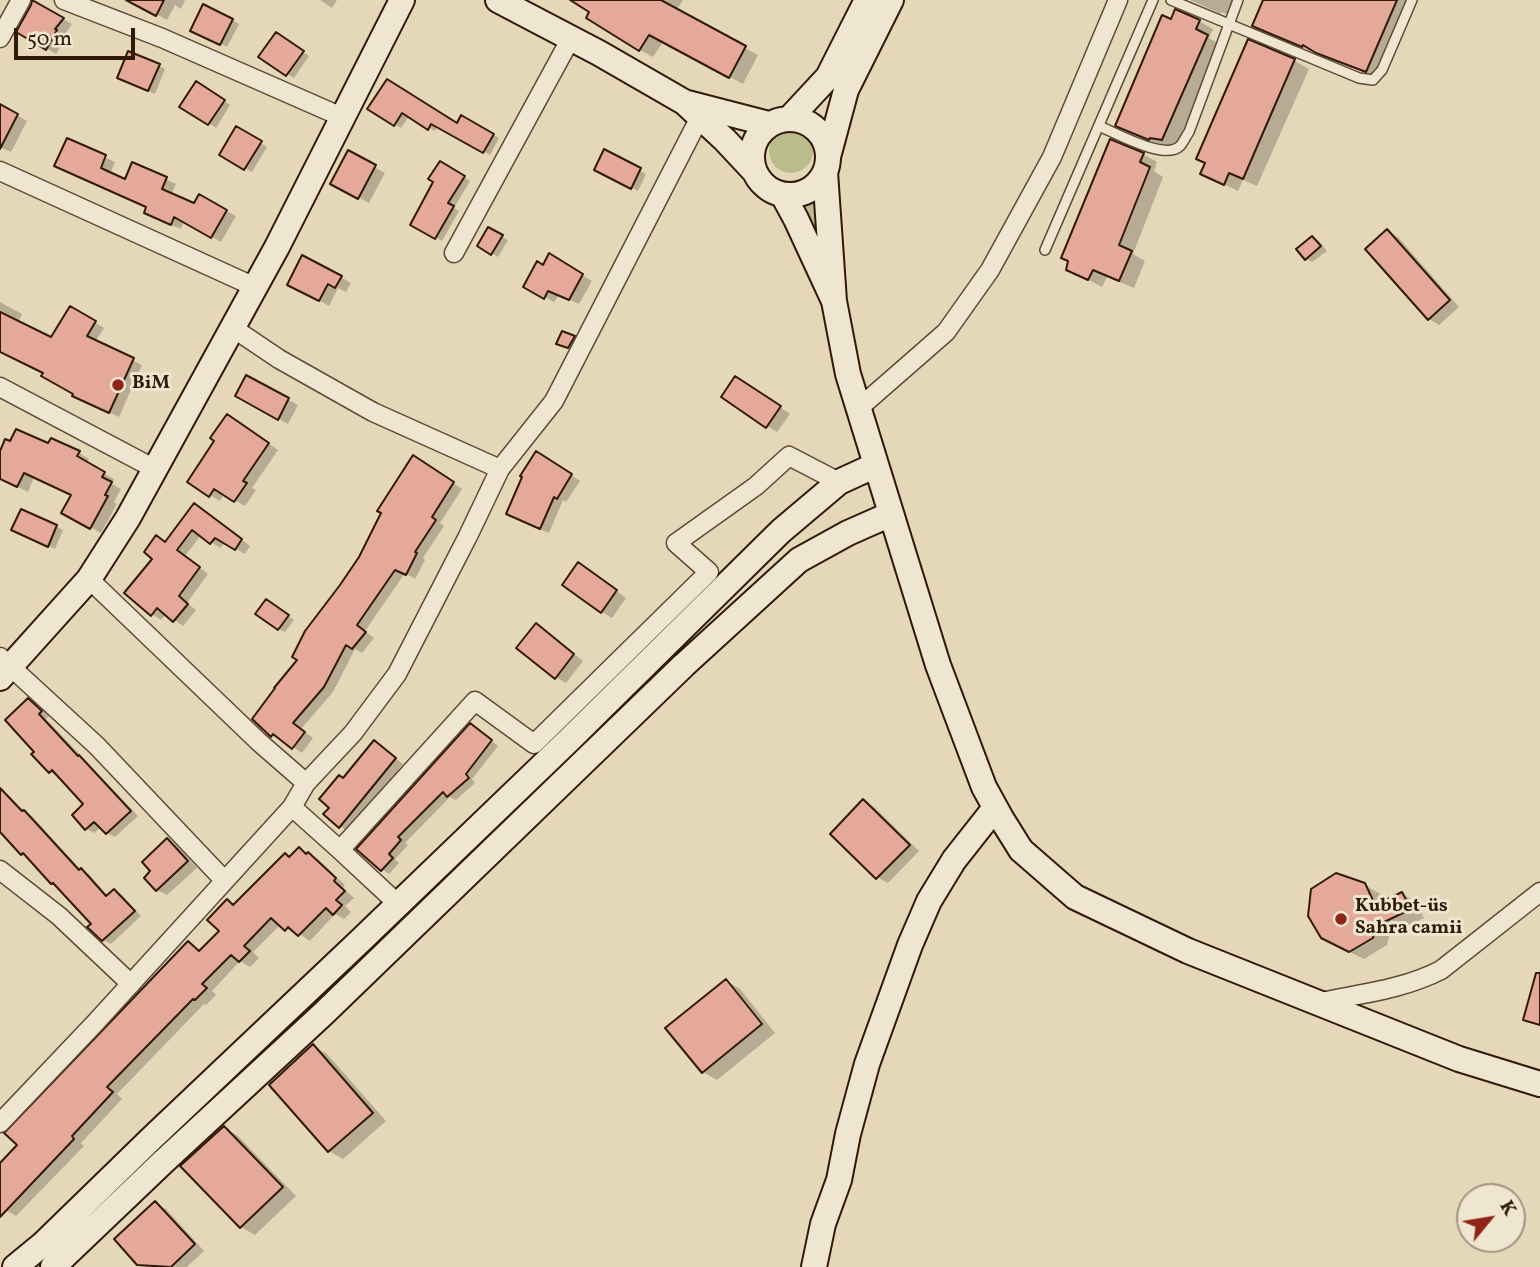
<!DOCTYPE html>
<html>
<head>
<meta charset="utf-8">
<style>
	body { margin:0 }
	#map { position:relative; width:1540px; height:1267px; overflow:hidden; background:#e5d8b8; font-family:Vollkorn,serif }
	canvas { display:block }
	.north { position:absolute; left:1456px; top:1183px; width:70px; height:70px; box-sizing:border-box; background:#eee6d1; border:2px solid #a29481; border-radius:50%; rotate:60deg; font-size:19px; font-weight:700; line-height:28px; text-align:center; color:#311a09 }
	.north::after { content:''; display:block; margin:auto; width:24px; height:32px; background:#8f2418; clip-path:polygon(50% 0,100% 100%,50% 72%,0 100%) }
	.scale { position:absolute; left:14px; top:28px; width:121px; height:32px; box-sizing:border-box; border:4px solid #311a09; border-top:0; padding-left:9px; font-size:21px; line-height:24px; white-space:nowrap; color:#311a09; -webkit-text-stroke:5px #eee6d1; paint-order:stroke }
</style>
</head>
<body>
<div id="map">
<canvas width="1540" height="1267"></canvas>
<div class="north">K</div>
<div class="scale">50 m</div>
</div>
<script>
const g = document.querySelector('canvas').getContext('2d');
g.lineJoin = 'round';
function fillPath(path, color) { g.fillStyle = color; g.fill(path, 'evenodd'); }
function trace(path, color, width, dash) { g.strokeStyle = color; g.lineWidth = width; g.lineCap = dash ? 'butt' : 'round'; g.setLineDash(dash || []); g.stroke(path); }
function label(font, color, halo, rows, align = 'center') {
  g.font = font + ' Vollkorn,serif'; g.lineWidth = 6; g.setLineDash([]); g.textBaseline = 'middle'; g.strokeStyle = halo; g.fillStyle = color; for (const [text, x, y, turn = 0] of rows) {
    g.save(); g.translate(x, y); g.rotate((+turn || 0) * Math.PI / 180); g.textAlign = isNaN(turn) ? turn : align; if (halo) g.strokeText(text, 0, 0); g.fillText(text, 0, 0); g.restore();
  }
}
fillPath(new Path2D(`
	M769 151a22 22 0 1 1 44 0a22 22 0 1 1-44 0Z
	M817 195 824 248 800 202Z`), '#babd8b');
fillPath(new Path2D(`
	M129 0H185L181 9 175 5 167 20Z
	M320 0H337L332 8Z
	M575 0H683L676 11 758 55 743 84 663 42 653 57 640 50Z
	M1190 0H1239L1232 16 1221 12V14Z
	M1265 0H1415L1380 78 1332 60 1317 51 1316 53 1268 33 1254 25Z
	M33 2 72 24 64 36 66 37 56 54 18 32Z
	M232 20 239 24 227 47 199 33Z
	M1172 21H1199L1213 29 1209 38 1221 45 1176 147 1159 145 1118 125Z
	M282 38 309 56 294 78 261 57Z
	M1249 42 1295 61 1309 69 1257 186 1243 180 1238 191 1202 173Z
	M159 66 165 69 155 94 126 81Z
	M388 81 457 125 461 118 499 138 490 155 438 126 435 131 409 116 401 128 370 108Z
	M196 83 230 105 216 128 182 106Z
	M0 106 27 121 11 152 0 147Z
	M236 128 267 147 252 172 221 154Z
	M68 140 115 162 110 174 126 181 133 164 176 184 171 195 195 205 200 196 236 216 221 242 184 221 181 229 155 218 146 213 148 207 66 170Z
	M605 152 646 174 638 191 596 169Z
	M348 153 385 173 369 203 332 183Z
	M1143 154 1157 162 1154 171 1163 177 1133 254 1145 261 1134 288 1107 277 1102 287 1068 269 1070 261Z
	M440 163 470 181 454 208 459 211 442 241 412 224 435 182Z
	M489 229 508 240 498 257 479 246Z
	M1387 231 1398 237 1459 307 1439 325 1429 319Z
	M1313 238 1319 241 1327 251 1312 262 1306 259Z
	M550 256 592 281 579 304 559 295 554 302 525 286 543 267Z
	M341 277 351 283 346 292 338 288 329 306 300 290Z
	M0 302 22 314 18 323 52 339 71 308 104 328 95 342 142 365 119 417 83 401 45 373 0 345Z
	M563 333 576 339 571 348 559 343Z
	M247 377 298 405 288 424 237 396Z
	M746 384 790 414 777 432 767 426Z
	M237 422 278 450 252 488 256 490 245 506 224 494 220 501 210 495Z
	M49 446 79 453 89 459 87 464 114 479 112 484 121 489 114 502 117 504 101 533 63 512 72 495 34 477 28 492 0 478V455Z
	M545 458 580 481 566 502 563 500 549 533 517 519Z
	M422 462 462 489 440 523 444 526 423 558 425 560 415 579 405 573 365 631 374 638 362 653 355 649 333 692 301 729 313 738 302 753 282 739 281 740 272 735 300 659 341 586Z
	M203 510 250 546 245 554 225 542 220 548 201 535 185 556 208 574 187 603 196 610 183 626 166 614 161 620 152 614 126 593 155 558 157 537 166 543Z
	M21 511 63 530 55 549 20 533Z
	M588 571 626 598 612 618 602 612Z
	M273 605 294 620 285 632 279 629Z
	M546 632 583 661 566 683 556 677Z
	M28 700 36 705 49 716 46 719 138 816 115 837 107 833 101 827 94 833 87 829 86 804 59 775 58 777 50 772 36 752Z
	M478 730 498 746 472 779 475 783 456 800 450 797 405 843 408 845 395 859 399 863 389 874 382 869 359 849Z
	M374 742 403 764 348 831 340 826 331 807 343 780Z
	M0 787 25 812 32 816 82 871 89 874 108 896 114 891 122 895 141 916 111 944 103 940 90 927 93 924 30 859 22 854 0 830Z
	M863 801 874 807 919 851 888 883 877 877Z
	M167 841 178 847 197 868 167 895 157 890 153 871Z
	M299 849 319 860 345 885 343 888 354 898 345 906 351 912 344 919 335 914 310 941 298 933 296 935 281 924 253 952 259 958 250 967 240 961 212 991 216 995 206 1005 204 1004 117 1094 122 1099 81 1143 84 1146 16 1216 7 1211 0 1218V1165L188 943 202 952 222 931 227 901 235 906Z
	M1364 885 1379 893 1383 903 1402 894 1416 902 1424 918 1390 934 1387 945 1364 959 1337 946Z
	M726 981 740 989 775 1033 717 1080 703 1072Z
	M313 1046 327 1054 386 1121 343 1159 329 1151Z
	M224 1128 238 1136 296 1196 255 1235 241 1227 183 1166Z
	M155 1203 166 1209 204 1251 187 1267H145L138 1263Z`), '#0003');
const building = new Path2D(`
	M32 0 64 18 55 29 57 30 46 50 16 32 31 5Z
	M126 0H164L156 16Z
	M570 0H661L746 46 729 78 649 35 639 51 586 18 589 12Z
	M1263 0H1397L1366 72 1316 53 1303 45 1302 47 1252 26Z
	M203 4 233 19 220 45 190 31Z
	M1175 9 1200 20 1196 29 1208 35 1162 140 1150 138 1149 140 1115 126 1162 15 1171 19Z
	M276 32 304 51 286 76 258 57Z
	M1248 39 1295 59 1243 179 1229 173 1224 185 1200 174 1205 163 1196 159Z
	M128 51 160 64 148 91 117 78Z
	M387 79 457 123 461 115 494 134 483 153 431 124 428 130 402 113 394 126 367 109Z
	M196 81 225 100 208 125 179 107Z
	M0 104 18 114 0 149Z
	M236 126 262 141 244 170 219 155Z
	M67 138 106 155 101 168 125 179 132 162 167 177 162 189 194 203 199 194 227 210 211 238 174 217 171 225 144 213 146 207 54 166Z
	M1110 139 1144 153 1140 162 1150 167 1119 245 1132 251 1119 281 1093 270 1088 280 1066 270 1068 261 1061 258Z
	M604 149 641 168 631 189 594 170Z
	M348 150 376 165 358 199 330 184Z
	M440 161 465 176 448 203 454 206 435 239 410 225 433 182 428 179Z
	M488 227 503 235 491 255 477 246Z
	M1387 229 1450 300 1428 320 1365 249Z
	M1312 236 1321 246 1305 260 1296 249Z
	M549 253 583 274 569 300 548 291 544 299 523 287 537 261 543 265Z
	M302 255 342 276 335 288 328 284 319 301 287 285Z
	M70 306 96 321 87 336 134 358 109 413 72 396 73 394 41 376 43 373 0 352V312L51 337Z
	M562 331 575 336 568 348 556 344Z
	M246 375 289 398 278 420 235 396Z
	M735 376 781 406 766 428 721 397Z
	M227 414 269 443 243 481 247 483 234 502 214 489 209 497 187 482 214 441 210 438Z
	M16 429 48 443 51 438 80 451 77 456 105 472 102 477 112 482 105 495 108 496 90 529 61 513 71 495 24 473 17 487 0 479V451L5 439 10 441Z
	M536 451 572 474 557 499 554 497 540 529 506 514 522 477 520 476Z
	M413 455 454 482 432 517 436 520 415 552 417 553 406 575 395 570 357 625 366 632 352 649 346 645 324 687 293 723 305 732 292 749 273 734 271 737 252 719 275 688H274L297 660 292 657 305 631 340 585 359 557 381 513 377 511Z
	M194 503 242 539 235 550 215 538 210 544 192 530 177 550 200 567 179 596 188 604 173 622 157 608 151 616 124 593 152 559 144 552 156 535 165 542Z
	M21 509 57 525 48 547 11 530Z
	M578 562 617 590 601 613 562 585Z
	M266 599 289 615 278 630 255 614Z
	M536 623 574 654 555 679 516 648Z
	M28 698 42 711 39 714 78 756 79 755 131 811 106 834 94 822 85 830 72 815 83 804 52 770 49 773 31 754 34 752 5 720Z
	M470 723 492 740 466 774 469 778 447 797 443 792 398 837 401 840 389 854 393 858 381 871 356 849Z
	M374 740 396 758 339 828 323 814 329 808 319 799 339 775 343 778Z
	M0 788 22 811 24 810 79 870 81 868 106 896 114 889 135 911 102 941 87 927 91 924 53 883 51 884 23 853 21 855 0 832Z
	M863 799 910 845 876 879 830 834Z
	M167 838 188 861 156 891 144 878 150 871 142 862Z
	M299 847 306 854 308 852 336 878 334 881 345 891 336 900 342 905 333 915 326 908 298 936 288 927 285 931 271 918 244 946 250 951 239 962 231 955 202 984 207 988 195 1000 193 999 107 1087 113 1092 72 1136 74 1139 0 1217V1163L17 1145 4 1133 188 941 199 951 219 931 207 920 227 899 233 905 285 853 289 857Z
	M1336 873 1365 883 1375 905 1402 892 1411 909 1376 926 1373 938 1349 952 1321 938 1308 916 1311 889Z
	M1536 973H1540V1025L1523 1020Z
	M726 979 762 1024 702 1073 665 1028Z
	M313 1044 373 1113 328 1152 269 1085Z
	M224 1126 283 1187 240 1228 180 1166Z
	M155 1201 195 1244 171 1267 137 1265 114 1239Z`);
fillPath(building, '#e4a998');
trace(building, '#311a09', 2);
const lane = new Path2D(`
	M1171 0 1359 78 1373 80 1382 70 1412 0
	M1099 126C1116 133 1165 161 1180 146 1183 143 1186 136 1189 132L1238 0
	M1045 250 1153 0`);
const street = new Path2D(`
	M64 0 162 38 342 117
	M0 38 21 0
	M0 171 255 287
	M454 253 571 38
	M0 387 155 469
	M859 408 946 332 990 270 1052 157 1118 0
	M500 469 554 401 700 117
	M89 579 259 742 306 783
	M0 657 97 746 224 880
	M292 807 340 850 398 904
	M340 850 475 701 534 744 709 572 676 543 756 486 789 456 839 482
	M0 870 59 916 131 984
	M1316 1003C1358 994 1402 990 1441 970L1540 892
	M0 1123 96 1022 292 807 306 783 353 733 397 674 468 536 500 469 373 412 279 359 233 328`);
const secondary = new Path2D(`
	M498 0 599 53 684 102
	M752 157a38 38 0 1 1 76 0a38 38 0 1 1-76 0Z
	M789 119 828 77 867 0
	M828 157 846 90 891 0
	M753 170 725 140 684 102 769 124
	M783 195 796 219 834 301 825 172
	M834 301 848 374 938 665 984 787 1001 818 1021 850 1075 897 1188 951 1459 1059 1540 1084
	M0 678 89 579 128 518 277 247 402 0
	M15 1267 43 1244 153 1137 359 942 568 741 781 531 839 482 876 465
	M53 1267 163 1162 323 1014 684 665 799 560 848 533 891 514
	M814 1267 823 1224 839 1180 848 1134 867 1064 910 945 929 901 954 860 995 808`);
trace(lane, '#5e4a35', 12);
trace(street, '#5e4a35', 21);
trace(secondary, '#311a09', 28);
trace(lane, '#eee6d1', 9);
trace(street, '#eee6d1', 18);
trace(secondary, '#eee6d1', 24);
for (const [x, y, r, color] of [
	[118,385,7,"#8f2418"],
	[1341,919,7,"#8f2418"]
]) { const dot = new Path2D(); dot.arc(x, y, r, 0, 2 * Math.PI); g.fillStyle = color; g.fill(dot); trace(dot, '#eee6d1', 2.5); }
label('bold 19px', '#311a09', '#eee6d1', [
	["BiM",132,385],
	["Kubbet-üs",1355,908],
	["Sahra camii",1355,930]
], 'left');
</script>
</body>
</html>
